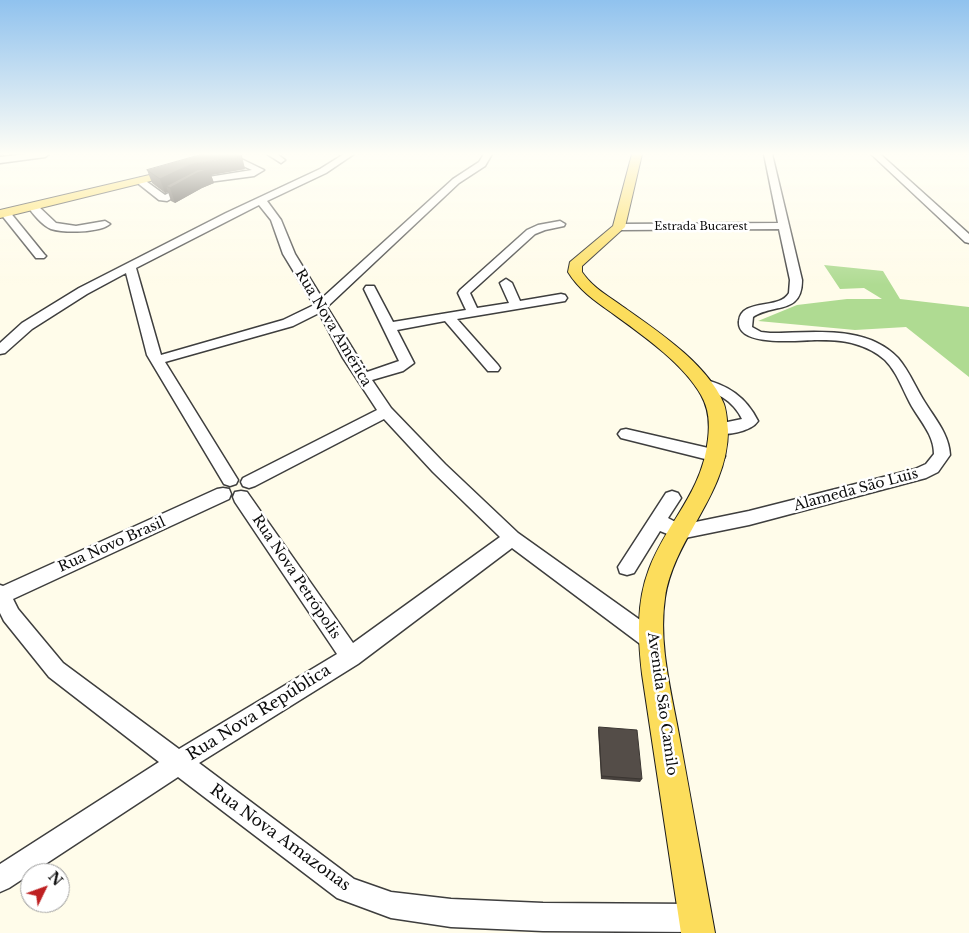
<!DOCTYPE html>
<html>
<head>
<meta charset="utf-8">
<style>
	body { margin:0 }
	#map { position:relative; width:969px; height:933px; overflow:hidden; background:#fffcea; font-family:"Libre Baskerville",serif }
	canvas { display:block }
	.north { position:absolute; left:20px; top:863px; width:50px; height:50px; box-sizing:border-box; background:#fff; border:1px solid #9d9d9d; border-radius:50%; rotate:48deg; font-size:14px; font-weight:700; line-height:20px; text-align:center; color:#0b0b0b }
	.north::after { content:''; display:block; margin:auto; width:18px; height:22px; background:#be2021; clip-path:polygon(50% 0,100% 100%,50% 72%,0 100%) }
</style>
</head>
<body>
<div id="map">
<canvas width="969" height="933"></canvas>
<div class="north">N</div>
</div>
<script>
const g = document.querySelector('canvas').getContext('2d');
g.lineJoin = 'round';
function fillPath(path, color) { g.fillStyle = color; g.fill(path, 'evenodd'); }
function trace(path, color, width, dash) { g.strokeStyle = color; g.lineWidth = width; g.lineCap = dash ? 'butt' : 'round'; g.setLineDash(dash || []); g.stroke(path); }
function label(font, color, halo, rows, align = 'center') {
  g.font = font + ' "Libre Baskerville",serif'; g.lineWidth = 5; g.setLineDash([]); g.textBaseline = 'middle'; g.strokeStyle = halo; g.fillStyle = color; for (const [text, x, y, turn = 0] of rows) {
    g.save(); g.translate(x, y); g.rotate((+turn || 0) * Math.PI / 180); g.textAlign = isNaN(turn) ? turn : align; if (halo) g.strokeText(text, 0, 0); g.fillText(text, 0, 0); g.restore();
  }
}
fillPath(new Path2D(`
	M824 265 883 271 900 299 969 307V377L906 327 855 330 758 321 797 305 847 299H882L864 288 840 289Z`), '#afdb92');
const minor = new Path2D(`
	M26 154H49L45 157 0 163V157Z
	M225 154H231L264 170 254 176 201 183 167 201 159 200 135 181 140 178 143 179 165 195 196 179 252 170 225 158Z
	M267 154H277L285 160 281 163Z
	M344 154H354L326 173 267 201 281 220 295 254 322 298 453 179 479 162 484 154H492L485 166 459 183 327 307 367 372 399 361 364 289 366 286H374L393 322 466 310 458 293 460 290 527 230 538 225 560 221 565 224 564 226 545 230 535 234 470 293 477 308 509 303 500 283 506 279 512 283 520 301 561 294 565 295 567 298 565 301 457 319 498 365 500 368 498 371H488L445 321 397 330 414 363 403 371 372 380 391 408 445 464 518 533 657 632 660 639 657 646 650 648 643 646 512 548 358 664 199 763 354 879 391 892 451 899 543 903 695 904 705 908 709 918 705 928 695 932 543 931 451 927 391 918 337 898 178 777 9 888 0 892V864L159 762 49 677 4 621 0 613V585L3 586 217 489 223 488 229 489 231 494 229 499 13 599 18 609 63 663 179 749 337 654 235 502 233 497 235 492 241 491 247 492 353 643 500 537 433 472 384 419 255 486 249 488 243 486 241 482 243 478 377 410 343 358 319 313 293 326 165 362 238 480 236 484 230 486 224 484 147 355 126 273 87 294 32 329 5 353 0 354V343L22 323 79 288 226 213 320 169ZM259 205 271 220 283 254 314 305 283 320 161 355 136 268Z
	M764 154H772L802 280C802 315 774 303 753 317L752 327 761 332 770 333C812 333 866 324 898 358 910 372 916 389 926 404 936 420 949 435 950 455L938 472 926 478 749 525 680 539 660 531 634 573 627 575 620 573 618 567 666 493 672 491 678 493 681 498 668 518 681 525 749 511 915 469 926 464 934 454C934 434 919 420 910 403 902 388 897 372 885 360 876 352 866 347 855 344 843 340 829 340 817 340 801 340 736 348 739 321 741 298 780 310 789 293L790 280 779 229 619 230 614 227 619 224 778 223Z
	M871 154H880L969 234V243L965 242Z
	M33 204 37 205 56 223 76 226 105 221 110 224C100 233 64 233 51 229 43 226 33 214 28 207Z
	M5 210 9 211 44 254 46 256 44 258H36L0 213Z
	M702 379C728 385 746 397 758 421 751 432 725 436 713 433L710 429 713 425 742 419C733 400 716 392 697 387L695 384 697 381Z
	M626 429 717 450 723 452 725 456 723 460 717 462 621 438 618 434 621 430Z`);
const major = new Path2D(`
	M632 154H642L625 227 582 266V272C592 287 608 296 622 306 656 330 708 364 724 404 727 413 727 422 728 430 728 495 674 537 665 598 658 645 672 694 680 740 692 804 703 869 715 933H681L642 674C638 639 636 603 649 569 667 521 702 494 708 439 710 423 709 409 701 395 683 363 641 334 612 313 595 301 579 290 568 272L570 262 613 226Z
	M175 169 181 172 179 174 0 218V210Z`);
trace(minor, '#3e3e3e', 3);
trace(major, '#1c1c1c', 2);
fillPath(minor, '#fff');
fillPath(major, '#fcdd5c');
fillPath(new Path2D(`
	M245 169 211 175 214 183 202 188 175 203 171 201 168 192 165 193 152 183 147 170Z
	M599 727 642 779 640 782 601 779 598 730Z`), '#48423e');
fillPath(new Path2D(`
	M242 156 245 169 211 175 214 183 202 188 175 203 170 188 166 186 168 192 165 193 160 179 191 164Z`), '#3b3632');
const building = new Path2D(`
	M203 154H237L242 156 191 164 160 179 147 170Z
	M209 169 197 173 170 188 166 186 197 170Z
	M599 727 637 730 642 779 602 776Z`);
fillPath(building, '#544d48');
trace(building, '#3b3632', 1);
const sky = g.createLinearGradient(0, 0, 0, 285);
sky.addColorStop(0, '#90c2ee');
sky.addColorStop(0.54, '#fffef6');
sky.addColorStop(1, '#fffef600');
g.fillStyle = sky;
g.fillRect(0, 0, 969, 285);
label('11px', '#0b0b0b', '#fff', [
	["Estrada Bucarest",701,227]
]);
label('14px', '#0b0b0b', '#fff', [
	["Rua Nova América",333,328,59],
	["Alameda São Luis",856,490,-15],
	["Rua Novo Brasil",112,545,-24],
	["Rua Nova Petrópolis",296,577,56],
	["Avenida São Camilo",662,704,82]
]);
label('16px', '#0b0b0b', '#fff', [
	["Rua Nova República",259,713,-32],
	["Rua Nova Amazonas",280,838,36]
]);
</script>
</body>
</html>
